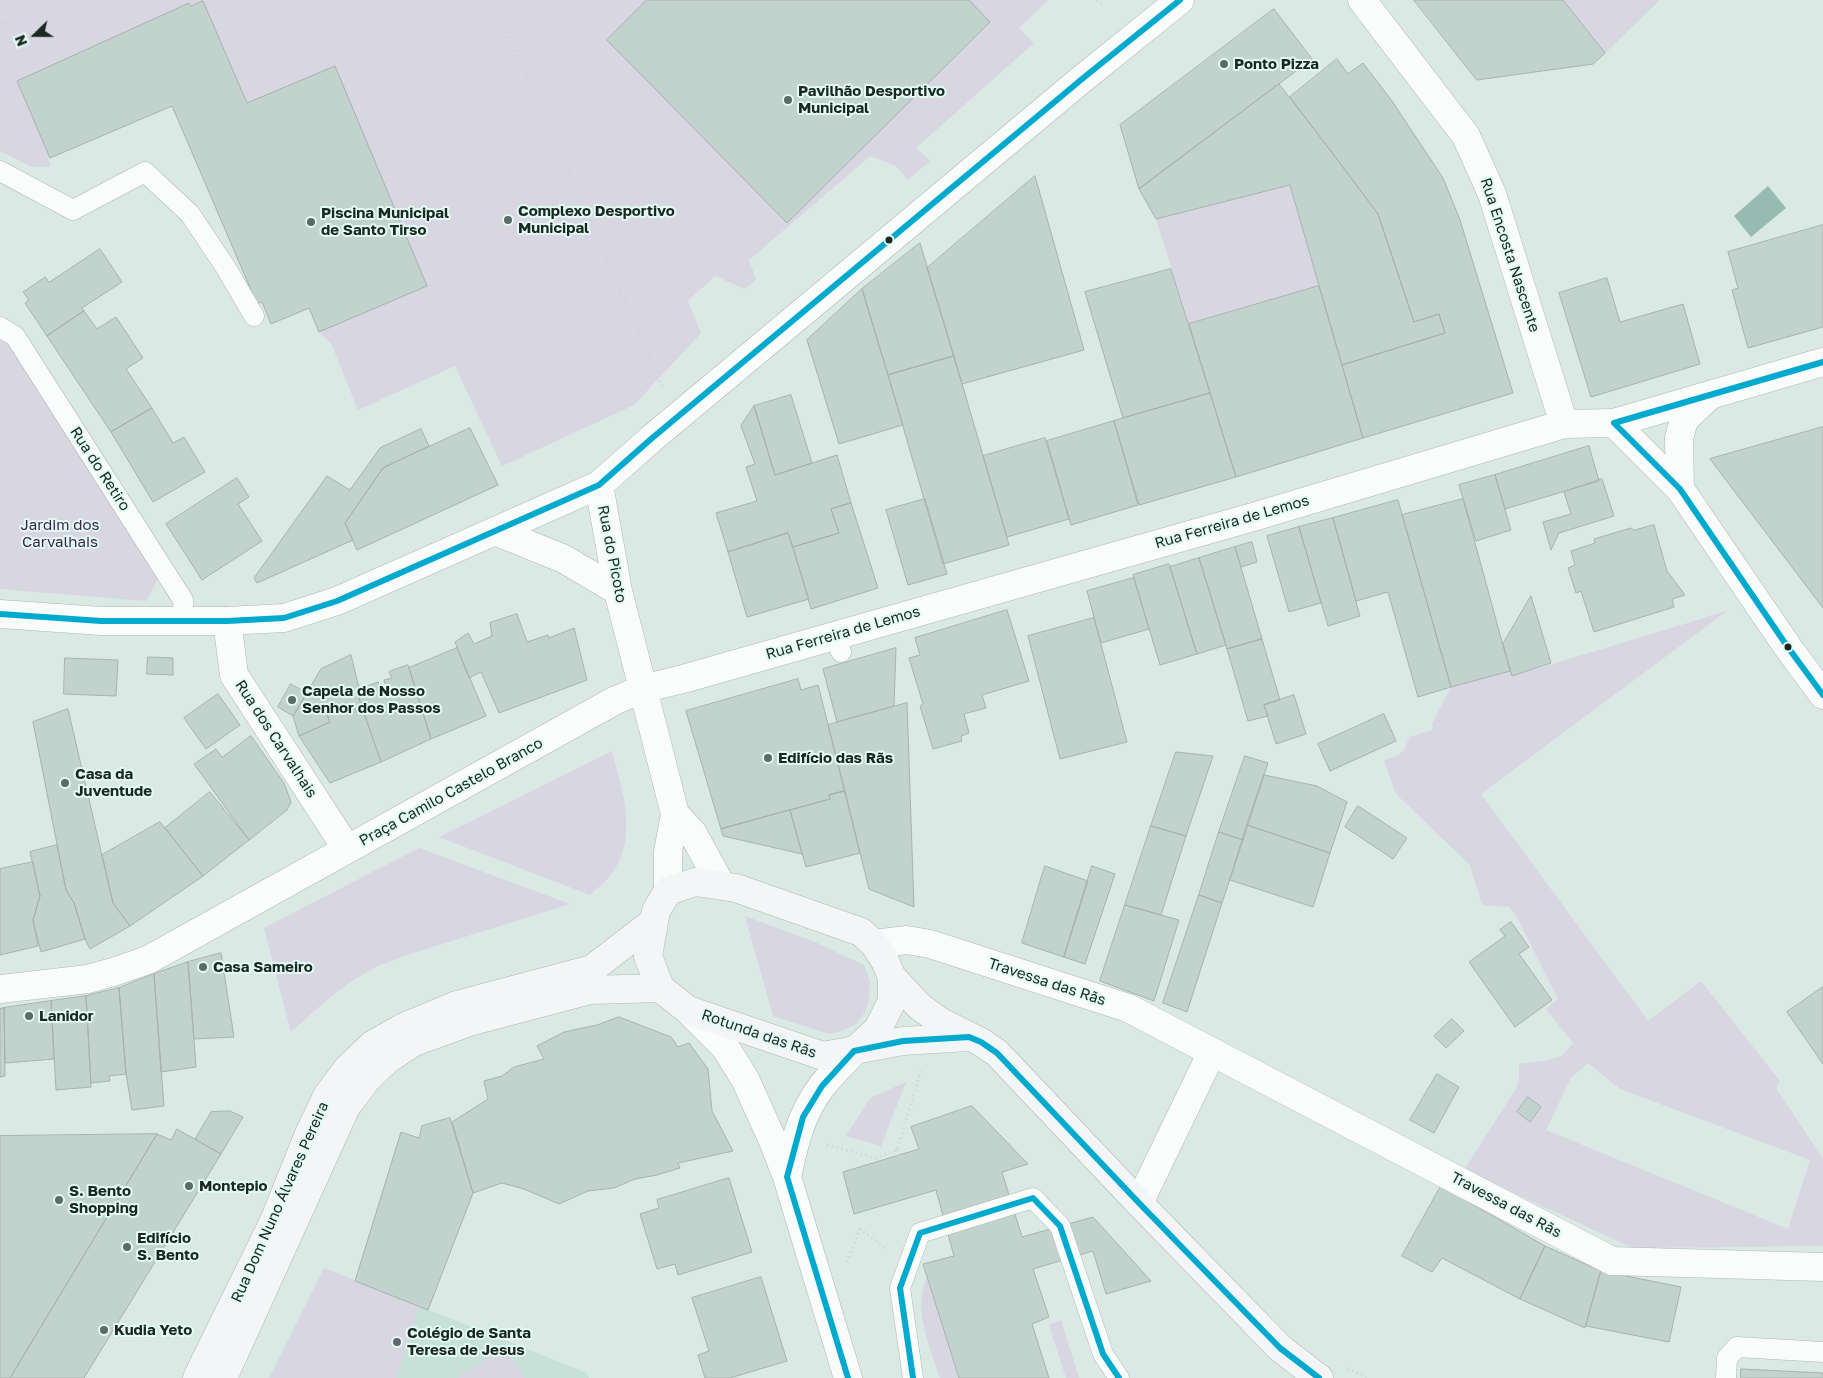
<!DOCTYPE html>
<html>
<head>
<meta charset="utf-8">
<style>
	body { margin:0 }
	#map { position:relative; width:1823px; height:1378px; overflow:hidden; background:#dae9e4; font-family:"Golos Text",sans-serif }
	canvas { display:block }
	.north { position:absolute; left:10px; top:10px; width:50px; height:50px; -webkit-text-stroke:4px #e1fcf4; paint-order:stroke; rotate:248deg; font-size:14px; font-weight:700; line-height:20px; text-align:center; color:#1c2623 }
	.north::after { content:''; display:block; margin:auto; width:18px; height:22px; background:#1c2623; clip-path:polygon(50% 0,100% 100%,50% 72%,0 100%) }
</style>
</head>
<body>
<div id="map">
<canvas width="1823" height="1378"></canvas>
<div class="north">N</div>
</div>
<script>
const g = document.querySelector('canvas').getContext('2d');
g.lineJoin = 'round';
function fillPath(path, color) { g.fillStyle = color; g.fill(path, 'evenodd'); }
function trace(path, color, width, dash) { g.strokeStyle = color; g.lineWidth = width; g.lineCap = dash ? 'butt' : 'round'; g.setLineDash(dash || []); g.stroke(path); }
function label(font, color, halo, rows, align = 'center') {
  g.font = font + ' "Golos Text",sans-serif'; g.lineWidth = 4; g.setLineDash([]); g.textBaseline = 'middle'; g.strokeStyle = halo; g.fillStyle = color; for (const [text, x, y, turn = 0] of rows) {
    g.save(); g.translate(x, y); g.rotate((+turn || 0) * Math.PI / 180); g.textAlign = isNaN(turn) ? turn : align; if (halo) g.strokeText(text, 0, 0); g.fillText(text, 0, 0); g.restore();
  }
}
fillPath(new Path2D(`
	M324 1268 587 1373 589 1378H269Z`), '#c7e0d8');
fillPath(new Path2D(`
	M0 0H1048L1019 28 1034 43 916 148 930 161 908 180 896 166 870 156 749 260 756 279 745 289 715 276 688 301 701 333 634 405 502 466 455 366 358 410 331 343 319 332 309 308 271 324 262 302 257 304 172 106 48 158 51 167H32L0 151Z
	M1563 0H1660L1605 53Z
	M1290 185 1319 286 1189 324 1156 219Z
	M0 340 9 345 159 577 146 601 0 589Z
	M1727 611 1481 794 1648 1021 1701 981 1780 1081 1776 1088 1823 1159V1246L1633 1248 1464 1170 1517 1087 1519 1078V1064L1543 1061 1562 1056 1573 1043 1546 1009 1558 999 1516 915 1509 907 1482 905 1470 865 1396 794 1384 760C1401 754 1404 755 1409 737L1433 730 1432 724 1451 687 1510 671 1513 676ZM1588 1063 1620 1089 1810 1160 1788 1229 1546 1130 1571 1078ZM1528 1098 1541 1107 1530 1122 1517 1112Z
	M612 751C623 792 639 839 610 876 604 883 596 889 590 895L439 837Z
	M419 848 570 904 407 955 378 966 350 982 329 998 291 1032 264 928Z
	M745 916 815 942 864 965 870 981 869 999 865 1012 856 1024 842 1031 829 1034 773 1016Z
	M906 1082 881 1146 846 1136 870 1098Z
	M324 1268 419 1306 396 1378H270Z
	M927 1277 959 1378H940C930 1346 912 1310 927 1277Z
	M1061 1320 1079 1378H1066L1049 1325Z
	M505 1347 525 1378H457Z`), '#d8d6e1');
fillPath(new Path2D(`
	M1768 186 1786 208 1751 237 1734 216Z`), '#96bbb0');
const building = new Path2D(`
	M647 0H969L990 22 787 223 607 40Z
	M1414 0H1563L1605 53 1593 64 1477 80Z
	M203 1 247 103 335 66 427 286 319 332 309 308 271 324 262 302 257 304 172 106 50 158 17 81 189 3 191 6Z
	M1274 9 1312 59 1139 189 1120 125Z
	M1337 59 1348 74 1363 63 1392 101 1443 178 1460 220 1513 393 1363 438 1342 365 1445 333 1439 314 1414 322 1378 214 1290 97Z
	M1279 84 1331 151 1378 214 1414 322 1439 314 1445 333 1342 365 1290 185 1156 219 1139 189Z
	M1035 176 1084 350 962 384 927 268Z
	M1823 225V327L1748 348 1732 290 1738 288 1728 252Z
	M920 243 954 356 888 375 862 289Z
	M100 249 122 282 82 308 84 311 47 336 25 303 29 300 23 292 45 277 49 282Z
	M1171 269 1210 393 1123 418 1085 292Z
	M1607 278 1620 322 1683 304 1700 364 1591 397 1559 293Z
	M1319 286 1363 438 1236 477 1189 324Z
	M862 289 903 425 839 444 807 340Z
	M84 311 97 329 116 317 143 358 126 369 152 408 111 432 47 336Z
	M954 356 1009 545 943 564 888 375Z
	M1210 393 1236 477 1139 505 1114 421Z
	M791 395 812 463 775 475 754 406Z
	M754 406 775 475 837 455 851 503 831 509 839 533 793 547 788 533 728 552 716 513 757 501 746 467 755 464 741 426Z
	M152 408 173 443 184 437 205 472 153 502 111 432Z
	M1114 421 1138 505 1071 525 1047 441Z
	M1823 427V608L1710 459Z
	M470 428 498 485 357 550 345 523 383 468Z
	M421 429 429 446 383 468 345 523 353 540 257 583 254 578 327 476 350 490 380 448Z
	M1045 438 1069 519 1007 537 983 456Z
	M1589 446 1599 481 1505 509 1495 475Z
	M1495 475 1511 530 1476 541 1459 485Z
	M237 478 249 497 238 504 262 541 202 580 166 524Z
	M1602 479 1614 516 1559 533 1551 550 1543 522 1571 514 1564 492Z
	M925 499 947 574 908 585 886 510Z
	M1463 499 1510 671 1451 687 1402 515Z
	M1398 500 1451 687 1418 697 1388 592 1356 601 1333 518Z
	M851 503 878 588 811 609 793 547 839 533 831 509Z
	M1333 518 1360 616 1328 626 1299 527Z
	M1654 525 1667 571 1685 595 1672 599 1674 607 1594 632 1581 591 1576 593 1568 568 1575 565 1571 551 1595 543 1594 539 1631 528 1634 530Z
	M1299 527 1321 603 1289 612 1267 536Z
	M788 533 809 599 747 617 728 552Z
	M1252 542 1257 562 1241 567 1235 547Z
	M1235 547 1262 639 1227 649 1199 558Z
	M1199 558 1226 645 1197 654 1170 567Z
	M1169 564 1197 654 1160 665 1133 575Z
	M1134 578 1149 629 1101 643 1087 591Z
	M1531 596 1551 663 1512 676 1503 644Z
	M1007 610 1029 681 982 695 986 708 964 714 969 733 961 736 962 741 933 749 920 706 923 704 909 658 920 655 915 638Z
	M517 614 527 642 548 635 549 638 574 628 587 680 499 713 481 672 469 678 455 642 468 633 474 644 492 636 490 623Z
	M1094 618 1127 742 1060 759 1028 636Z
	M1262 639 1280 700 1264 705 1268 716 1248 721 1227 649Z
	M457 648 486 716 431 739 409 668Z
	M896 648 894 706 837 722 823 669Z
	M351 655 359 688 356 690 363 710 357 713 353 705 327 715 330 722 299 736 293 716 321 669Z
	M148 657 173 658V675L147 674Z
	M65 658 118 660 116 696 64 694Z
	M408 665 431 739 381 762 356 690 378 682 381 692 387 689 384 680 392 678 389 672Z
	M798 679 801 690 818 685 845 791 829 795 830 799 721 829 686 711Z
	M291 684 307 693 293 716 278 707Z
	M218 694 240 725 206 749 184 718Z
	M1294 695 1306 734 1276 744 1264 705Z
	M907 703 914 907 869 889 828 725Z
	M353 705 357 713 363 710 381 762 330 783 299 736 330 722 327 715Z
	M68 709 113 903 130 926 90 949 85 939 74 903 66 890 33 722Z
	M1384 714 1396 741 1330 771 1318 744Z
	M251 736 284 783 291 802 287 810 249 840 194 764 216 749 222 757Z
	M1176 752 1213 756 1186 836 1151 826Z
	M1245 756 1268 763 1243 840 1219 832Z
	M1264 775 1317 786 1347 802 1330 853 1247 825Z
	M845 791 860 853 806 867 790 810 830 799 829 795Z
	M210 792 249 840 203 876 165 828Z
	M1358 806 1407 838 1393 859 1345 827Z
	M790 810 802 854 723 836 721 829Z
	M160 822 203 876 130 926 113 903 102 855Z
	M1247 825 1330 853 1313 907 1230 880Z
	M1151 826 1186 836 1161 915 1125 905Z
	M1219 832 1243 840 1222 903 1199 895Z
	M57 845 66 890 74 903 85 939 41 952 33 920 40 896 30 852Z
	M33 862 40 896 33 920 38 946 0 955V869Z
	M1045 866 1088 881 1064 957 1022 943Z
	M1092 866 1115 874 1085 964 1064 957Z
	M1199 895 1222 903 1187 1012 1163 1003Z
	M1125 905 1179 920 1154 1001 1100 981Z
	M1511 922 1529 947 1519 954 1552 1000 1515 1027 1469 962 1505 936 1500 930Z
	M221 953 234 1037 194 1039 188 962Z
	M188 962 196 1067 161 1072 154 974Z
	M154 974 164 1106 132 1110 126 1074 119 988Z
	M1823 987V1064L1787 1012Z
	M119 988 126 1074 109 1076 110 1081 91 1083 86 996Z
	M86 996 91 1087 56 1090 51 1001Z
	M51 1001 54 1059 5 1063 4 1008Z
	M4 1008 5 1076 0 1077V1009Z
	M619 1017 671 1037 678 1047 689 1043 708 1069 712 1111 733 1151 678 1163 680 1168 657 1175 635 1179 614 1188 588 1191 559 1204 524 1189 502 1183 473 1193 452 1122 488 1099 484 1081 502 1076 514 1067 544 1059 537 1046 564 1032 597 1025Z
	M1452 1019 1464 1031 1446 1048 1434 1036Z
	M1437 1074 1459 1087 1434 1133 1410 1120Z
	M1528 1097 1541 1107 1530 1122 1517 1112Z
	M972 1106 1028 1164 1002 1172 1022 1237 1093 1217 1151 1281 1106 1294 1093 1251 1033 1269 1049 1317 1032 1324 1049 1378H959L923 1264 954 1256 936 1190 854 1214 843 1172 919 1149 911 1127Z
	M230 1111 243 1117 221 1154 195 1139 211 1112Z
	M450 1118 473 1193 428 1310 355 1281 401 1132 419 1138 422 1126Z
	M177 1129 221 1154 84 1378H10L157 1134 171 1140Z
	M157 1134 10 1378H0V1136Z
	M729 1178 752 1252 678 1275 675 1264 657 1269 640 1214 659 1208 657 1200Z
	M1441 1186 1545 1246 1520 1299 1442 1258 1432 1272 1402 1256Z
	M1545 1246 1601 1271 1585 1328 1520 1299Z
	M1601 1271 1681 1287 1669 1342 1586 1326Z
	M761 1277 787 1361 730 1378H705L698 1355 709 1351 692 1298Z
	M1741 1369 1823 1373V1378H1741Z`);
fillPath(building, '#c2d2cd');
trace(building, '#a7b2af', 1);
const service = new Path2D(`
	M0 171 73 210 145 172 190 214 226 268 254 316
	M0 327 15 336 183 600 184 621
	M836 635 841 652
	M913 1378 900 1288 920 1233 1033 1198 1060 1226 1103 1354 1119 1378
	M1726 1378 1727 1358 1737 1347 1823 1352`);
const minor = new Path2D(`
	M1362 0 1466 136 1492 194 1564 424
	M599 485 618 591 675 814 668 852V891
	M495 531 564 559 618 591
	M227 621 234 675 347 849
	M675 814 692 832 721 885
	M874 944 907 940 930 944 1128 1008 1612 1261 1823 1267
	M0 989 88 979 113 972 148 960 614 701 642 689 683 679 1253 517 1564 424 1614 423
	M1139 1203 1212 1052`);
const tertiary = new Path2D(`
	M1823 362 1614 423 1680 489 1787 646 1823 695
	M1680 489 1679 438 1684 420 1708 397
	M0 614 101 621H227L284 618 337 601 599 485 651 439 1082 79 1180 0
	M688 1010 725 1047 745 1079 773 1141 787 1177 848 1378
	M787 1177C794 1144 801 1113 822 1086 832 1073 844 1062 854 1051`);
const secondary = new Path2D(`
	M892 977 919 1006 941 1022 981 1042 997 1053 1139 1203 1280 1348 1319 1378
	M854 1051 878 1029 892 1001V977L885 961 874 944 861 932 736 888 695 882 668 891 656 911 648 956 660 988 688 1010 823 1056 903 1041 969 1037
	M197 1378 274 1221 309 1134 327 1096 348 1068 372 1045 404 1027 457 1005 592 969 653 922
	M223 1378 346 1107 367 1079 388 1059 414 1042 469 1022 590 990 660 988`);
trace(service, '#acb8b4', 21);
trace(minor, '#acb8b4', 29);
trace(tertiary, '#acb8b4', 29);
trace(secondary, '#acb8b4', 29);
trace(new Path2D(`
	M494 0 663 389
	M518 0 556 21
	M1097 0 1102 5
	M0 22 18 24 28 39
	M0 45 28 39 122 0
	M827 1145 875 1158 897 1150 921 1071
	M897 1150 899 1156
	M847 1262 860 1229 885 1248
	M1348 1368 1366 1378`), '#ced3d1', 3, [1, 4]);
trace(service, '#f9fcfb', 20);
trace(minor, '#f9fcfb', 28);
trace(tertiary, '#f9fcfb', 28);
trace(secondary, '#f4f5f7', 28);
trace(new Path2D(`
	M1823 362 1614 423 1680 489 1787 646 1823 695
	M0 614 101 621H227L284 618 337 601 599 485 651 439 1082 79 1180 0
	M848 1378 787 1177 803 1117 822 1086 854 1051 903 1041 969 1037 981 1042 997 1053 1139 1203 1280 1348 1319 1378
	M913 1378 900 1288 920 1233 1033 1198 1060 1226 1103 1354 1119 1378`), '#00a9ce', 6);
for (const [x, y, r, color] of [
	[1224,64,5,"#5e6a67"],
	[788,100,5,"#5e6a67"],
	[508,220,5,"#5e6a67"],
	[311,222,5,"#5e6a67"],
	[889,240,4.5,"#1c2623"],
	[1788,647,4.5,"#1c2623"],
	[292,700,5,"#5e6a67"],
	[768,758,5,"#5e6a67"],
	[65,783,5,"#5e6a67"],
	[203,967,5,"#5e6a67"],
	[29,1016,5,"#5e6a67"],
	[189,1186,5,"#5e6a67"],
	[59,1200,5,"#5e6a67"],
	[127,1247,5,"#5e6a67"],
	[104,1330,5,"#5e6a67"],
	[397,1342,5,"#5e6a67"]
]) { const dot = new Path2D(); dot.arc(x, y, r, 0, 2 * Math.PI); g.fillStyle = color; g.fill(dot); trace(dot, '#e1fcf4', 2); }
label('bold 15px', '#1c2623', '#e1fcf4', [
	["Ponto Pizza",1234,64],
	["Pavilhão Desportivo",798,91],
	["Municipal",798,108],
	["Complexo Desportivo",518,211],
	["Municipal",518,228],
	["Piscina Municipal",321,213],
	["de Santo Tirso",321,230],
	["Capela de Nosso",302,691],
	["Senhor dos Passos",302,708],
	["Edifício das Rãs",778,758],
	["Casa da",75,774],
	["Juventude",75,791],
	["Casa Sameiro",213,967],
	["Lanidor",39,1016],
	["Montepio",199,1186],
	["S. Bento",69,1191],
	["Shopping",69,1208],
	["Edifício",137,1238],
	["S. Bento",137,1255],
	["Kudia Yeto",114,1330],
	["Colégio de Santa",407,1333],
	["Teresa de Jesus",407,1350]
], 'left');
label('15px', '#1c2623', '#e1fcf4', [
	["Rua Encosta Nascente",1510,255,72],
	["Rua do Retiro",100,469,57],
	["Rua Ferreira de Lemos",1232,522,-16],
	["Rua do Picoto",612,554,79],
	["Rua Ferreira de Lemos",843,633,-16],
	["Rua dos Carvalhais",276,739,57],
	["Praça Camilo Castelo Branco",451,792,-29],
	["Travessa das Rãs",1047,982,18],
	["Rotunda das Rãs",759,1034,19],
	["Rua Dom Nuno Álvares Pereira",280,1202,-66],
	["Travessa das Rãs",1506,1205,28]
]);
label('15px', '#3d1f4b', '#e1fcf4', [
	["Jardim dos",60,525],
	["Carvalhais",60,542]
]);
</script>
</body>
</html>
